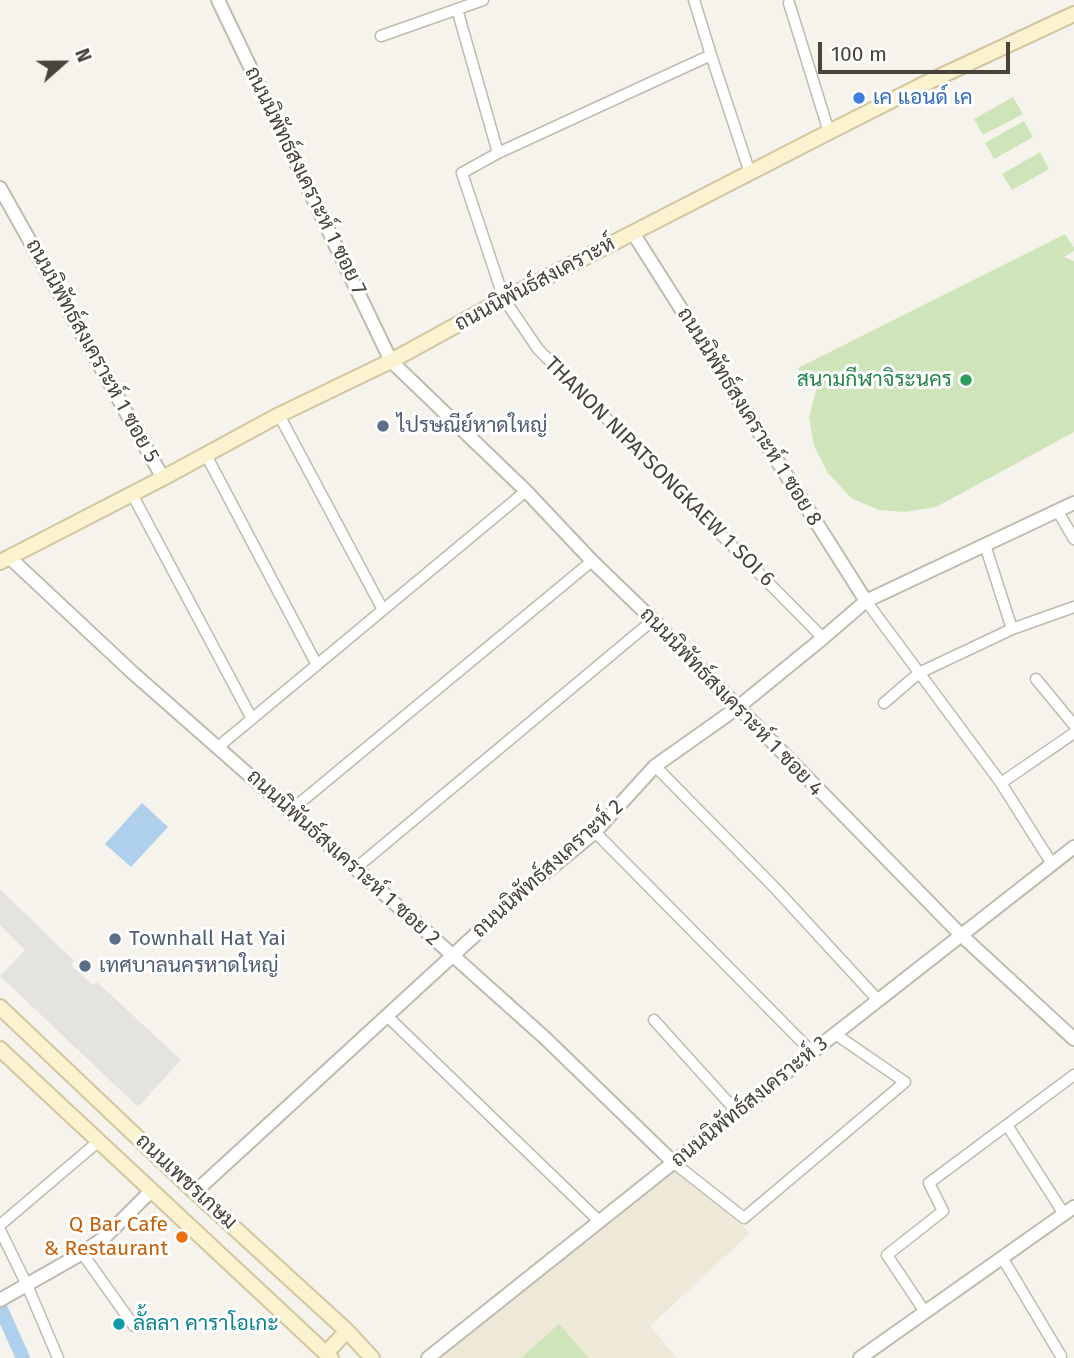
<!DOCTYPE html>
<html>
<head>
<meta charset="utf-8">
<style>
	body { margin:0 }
	#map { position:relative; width:1074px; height:1358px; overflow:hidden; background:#f5f3ec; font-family:"Fira Sans",sans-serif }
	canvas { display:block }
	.north { position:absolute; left:28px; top:28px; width:70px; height:70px; -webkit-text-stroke:5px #fff; paint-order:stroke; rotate:69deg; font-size:19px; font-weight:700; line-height:28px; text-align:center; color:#49443a }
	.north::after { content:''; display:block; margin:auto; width:24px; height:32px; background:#49443a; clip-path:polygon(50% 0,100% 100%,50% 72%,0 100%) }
	.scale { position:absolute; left:818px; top:42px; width:192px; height:32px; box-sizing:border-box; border:4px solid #49443a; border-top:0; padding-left:9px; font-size:21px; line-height:24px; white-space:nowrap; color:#49443a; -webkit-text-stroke:5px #fff; paint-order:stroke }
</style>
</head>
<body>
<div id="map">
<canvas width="1074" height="1358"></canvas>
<div class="north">N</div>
<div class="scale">100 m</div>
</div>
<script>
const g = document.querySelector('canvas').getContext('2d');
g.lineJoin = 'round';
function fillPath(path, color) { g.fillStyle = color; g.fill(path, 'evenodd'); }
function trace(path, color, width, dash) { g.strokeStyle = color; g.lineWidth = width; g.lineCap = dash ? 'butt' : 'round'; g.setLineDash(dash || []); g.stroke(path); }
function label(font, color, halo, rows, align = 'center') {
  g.font = font + ' "Fira Sans",Sarabun,sans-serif'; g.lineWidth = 6; g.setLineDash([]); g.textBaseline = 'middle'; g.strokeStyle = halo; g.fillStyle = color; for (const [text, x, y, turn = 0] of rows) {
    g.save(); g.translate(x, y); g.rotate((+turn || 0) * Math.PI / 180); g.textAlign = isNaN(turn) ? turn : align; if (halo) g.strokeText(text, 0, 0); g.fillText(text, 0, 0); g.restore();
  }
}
fillPath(new Path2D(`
	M671 1163 750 1233 650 1326 677 1358H431Z`), '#ede8d7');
fillPath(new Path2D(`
	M1013 97 1023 114 983 135 974 119Z
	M1024 121 1033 137 994 159 985 143Z
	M1040 152 1049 169 1012 190 1002 174Z
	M1065 234 1074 248V251L1064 257 1074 261V432L936 507 904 512 879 510 851 498 828 473 814 446 809 417 817 387 808 390 798 368Z
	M559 1324 589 1358H521Z`), '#cfe5b9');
fillPath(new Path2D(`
	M0 889 74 961 71 965 93 985 97 982 181 1060 138 1107 0 976 25 950 0 925Z`), '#e4e3e0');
fillPath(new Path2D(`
	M142 803 168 827 131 867 105 844Z`), '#aed0ec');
trace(new Path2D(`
	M0 1307 23 1358`), '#aed0ec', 14);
const minor = new Path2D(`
	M694 0 711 55 750 173
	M789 3 829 132
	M457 9 498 153 711 55
	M381 36 483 0
	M498 153 462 173 504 299 538 349 823 638
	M279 415 383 610
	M206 455 317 665
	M132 494 252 719
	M1057 510 1074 539
	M985 545 1012 629
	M866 601 1001 783 1052 864
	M1036 679 1074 725
	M884 703 919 673 1012 629 1074 607
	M218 747 526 491
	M655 766 775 888 878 1000
	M1001 783 1074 733
	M290 811 592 561
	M595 832 812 1052
	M356 868 653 620
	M387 1016 599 1221
	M654 1020 737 1112
	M1007 1125 1064 1214
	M674 1163 744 1218 905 1082 835 1034
	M0 1225 99 1141
	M0 1230 27 1285 58 1358
	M82 1253 134 1326
	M1003 1259 1061 1356
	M925 1312 887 1255 943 1211 929 1183 1074 1075`);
const tertiary = new Path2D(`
	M218 0 391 361 526 491 592 561 653 620 961 935 1074 1039
	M0 188 163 478
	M633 233 866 601
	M9 557 133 673 382 892 545 1038 674 1163
	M195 1192 523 891 595 832 655 766 737 708 823 638 866 601 1074 503
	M0 1300 79 1255 105 1237 152 1190
	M428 1358 812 1052 1074 847
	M860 1358 1074 1207`);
const secondary = new Path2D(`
	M0 562 163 478 279 415 391 361 504 299 829 132 926 83 1074 14
	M0 1007 195 1192 347 1331 372 1358
	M0 1049 331 1358
	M326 1353 347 1331`);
trace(minor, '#c0bbaf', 13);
trace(tertiary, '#c0bbaf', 16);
trace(secondary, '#d1c69f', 18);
trace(minor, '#fff', 10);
trace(tertiary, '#fff', 12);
trace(secondary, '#fbf2d0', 14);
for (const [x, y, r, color] of [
	[859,98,7,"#3f7fe0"],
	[966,380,7,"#2e9e5b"],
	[383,426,7,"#5c6f8a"],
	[115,939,7,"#5c6f8a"],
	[85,966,7,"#5c6f8a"],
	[182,1237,7,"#e8710a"],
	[119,1324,7,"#0f9aa8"]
]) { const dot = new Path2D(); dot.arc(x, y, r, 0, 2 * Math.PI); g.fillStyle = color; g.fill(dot); trace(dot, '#fff', 2.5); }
label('21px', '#366cbe', '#fff', [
	["เค แอนด์ เค",873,98]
], 'left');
label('21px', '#49443a', '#fff', [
	["ถนนนิพัทธ์สงเคราะห์ 1 ซอย 7",305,181,64],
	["ถนนนิพันธ์สงเคราะห์",535,284,-28],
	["ถนนนิพัทธ์สงเคราะห์ 1 ซอย 5",92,351,61],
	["ถนนนิพัทธ์สงเคราะห์ 1 ซอย 8",749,417,58],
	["THANON NIPATSONGKAEW 1 SOI 6",659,472,45],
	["ถนนนิพัทธ์สงเคราะห์ 1 ซอย 4",731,702,46],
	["ถนนนิพันธ์สงเคราะห์ 1 ซอย 2",343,858,42],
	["ถนนนิพัทธ์สงเคราะห์ 2",548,869,-42],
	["ถนนนิพัทธ์สงเคราะห์ 3",750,1102,-39],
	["ถนนเพชรเกษม",186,1182,43]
]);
label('21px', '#27864d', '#fff', [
	["สนามกีฬาจิระนคร",952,380]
], 'right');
label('21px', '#4e5e75', '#fff', [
	["ไปรษณีย์หาดใหญ่",397,426],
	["Townhall Hat Yai",129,939],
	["เทศบาลนครหาดใหญ่",99,966]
], 'left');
label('21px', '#c56008', '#fff', [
	["Q Bar Cafe",168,1225],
	["& Restaurant",168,1249]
], 'right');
label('21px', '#0d838f', '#fff', [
	["ลั้ลลา คาราโอเกะ",133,1324]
], 'left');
</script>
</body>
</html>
